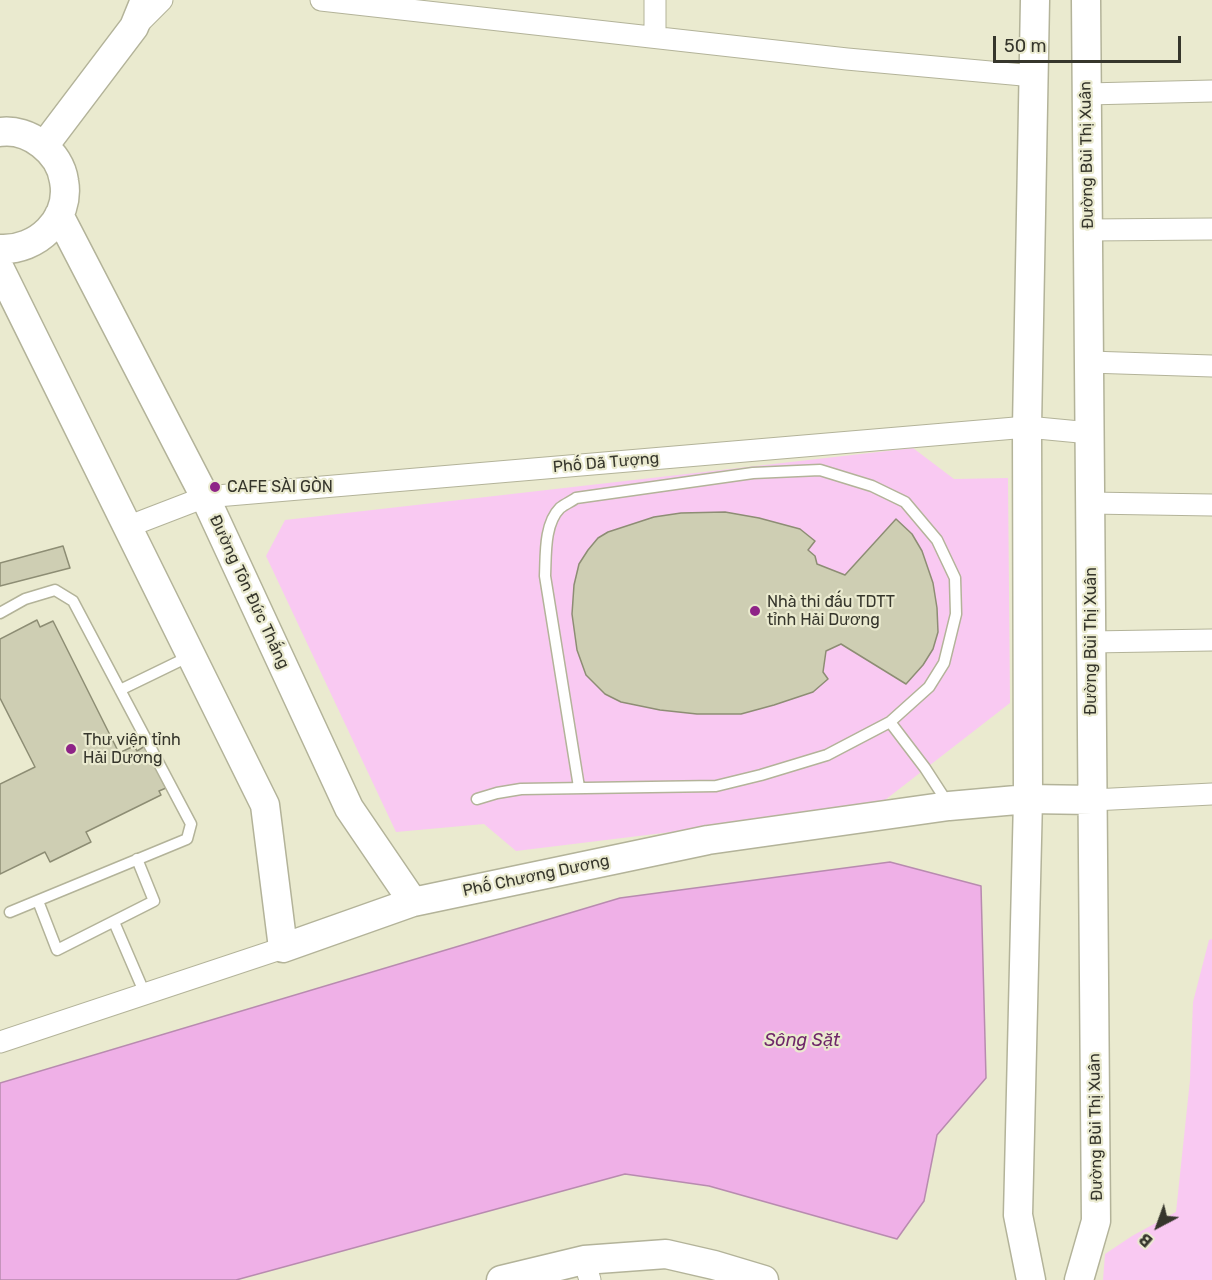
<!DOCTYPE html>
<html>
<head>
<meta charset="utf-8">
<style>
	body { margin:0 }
	#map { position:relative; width:1212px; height:1280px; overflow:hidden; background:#eaeacf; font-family:Rubik,sans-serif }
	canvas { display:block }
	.north { position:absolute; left:1128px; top:1196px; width:60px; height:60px; -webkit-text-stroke:4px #eaeacf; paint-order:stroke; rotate:221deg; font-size:16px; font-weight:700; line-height:24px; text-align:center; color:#36362c }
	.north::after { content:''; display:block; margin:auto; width:21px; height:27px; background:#36362c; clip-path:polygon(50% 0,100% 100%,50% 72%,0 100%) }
	.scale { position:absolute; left:993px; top:36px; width:188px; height:27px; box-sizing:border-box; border:3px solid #36362c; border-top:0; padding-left:8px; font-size:18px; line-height:21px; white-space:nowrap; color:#36362c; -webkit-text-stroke:4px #eaeacf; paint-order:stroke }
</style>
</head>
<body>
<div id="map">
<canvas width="1212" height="1280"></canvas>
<div class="north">B</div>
<div class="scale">50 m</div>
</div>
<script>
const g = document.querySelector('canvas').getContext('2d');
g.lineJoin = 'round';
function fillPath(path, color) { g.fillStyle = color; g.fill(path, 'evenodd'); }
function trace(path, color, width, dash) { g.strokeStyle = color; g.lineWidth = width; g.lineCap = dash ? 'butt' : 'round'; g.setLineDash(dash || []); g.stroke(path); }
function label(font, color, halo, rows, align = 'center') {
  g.font = font + ' Rubik,sans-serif'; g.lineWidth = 4.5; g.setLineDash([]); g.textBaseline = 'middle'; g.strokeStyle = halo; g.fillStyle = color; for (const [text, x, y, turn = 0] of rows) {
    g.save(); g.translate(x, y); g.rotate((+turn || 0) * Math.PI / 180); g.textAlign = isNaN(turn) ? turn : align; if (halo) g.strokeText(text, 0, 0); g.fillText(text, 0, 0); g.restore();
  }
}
fillPath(new Path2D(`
	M913 448 954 479 1008 478 1010 703 876 807 516 851 484 824 396 832 266 556 285 520Z
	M1212 939V1280H1103L1105 1254 1132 1236 1176 1212 1190 1080 1193 1002 1209 940Z`), '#f9c9f2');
const water = new Path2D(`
	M890 862 981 886 986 1078 937 1135 924 1201 897 1239 709 1186 625 1174 236 1280H0V1083L620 898Z`);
fillPath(water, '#efb0e7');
trace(water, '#b88baf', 1.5);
const building = new Path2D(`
	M725 512 759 518 800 529 815 541 808 550 815 556 817 564 845 575 896 519 912 534 922 551 933 583 937 608 938 632 933 649 923 665 906 684 841 644 826 651 823 672 828 679 813 692 774 705 741 714H697L660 710 621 702 605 694 586 675 577 650 572 614 574 585 579 564 588 550 598 538 608 532 654 517 681 513Z
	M63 546 70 568 0 586V563Z
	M37 620 40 627 53 621 119 753 134 746 137 751 145 746 166 788 159 791 161 795 86 832 91 842 50 862 45 852 0 874V784L35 767 0 698V639Z`);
fillPath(building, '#ceceb3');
trace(building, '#8d8d74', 1.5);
const lane = new Path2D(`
	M0 613 25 599 55 590 73 601 191 824 187 839 10 912
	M120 690 190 656
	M579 787 545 576C546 555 544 524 560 508 565 504 572 501 576 498L753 473 820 470 872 486 905 502 937 540 955 578 956 614 944 663 929 687 890 722
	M477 799 497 793 521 789 716 786 761 775 827 755 890 722 925 768 949 805
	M38 901 57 950 154 901 137 859
	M114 922 145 994`);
const street = new Path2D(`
	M321 0 847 59 1034 76
	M655 0V37
	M139 23 162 0
	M1087 94 1212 91
	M1088 230 1212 229
	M1089 362 1212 366
	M1090 503 1212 505
	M127 527 205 497 1027 427 1090 433
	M1091 642 1212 640
	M1093 800 1212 794
	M0 1042 283 948
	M584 1260 590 1280`);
const secondary = new Path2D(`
	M0 132C29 128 60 152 64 181 71 219 37 251 0 249
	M44 146 134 27 145 0
	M59 215 205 497 349 808 413 902
	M0 269 265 805 283 948 413 902 708 840 949 806 1028 799 1093 800
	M501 1280 584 1260 666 1254 714 1265 764 1280
	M1031 1280 1018 1215 1028 799 1027 427 1035 0
	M1079 1280 1096 1221 1086 0`);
trace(lane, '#b3b399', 13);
trace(street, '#b3b399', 23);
trace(secondary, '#b3b399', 31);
trace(lane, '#fff', 10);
trace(street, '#fff', 21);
trace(secondary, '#fff', 28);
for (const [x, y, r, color] of [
	[215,487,6,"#8e2387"],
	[755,611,6,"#8e2387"],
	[71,749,6,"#8e2387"]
]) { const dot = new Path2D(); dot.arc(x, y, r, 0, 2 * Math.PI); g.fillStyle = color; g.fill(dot); trace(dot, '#eaeacf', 2); }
label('16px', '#36362c', '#eaeacf', [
	["Đường Bùi Thị Xuân",1087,155,-91],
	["Phố Dã Tượng",606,463,-5],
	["Đường Tôn Đức Thắng",249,592,65],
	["Đường Bùi Thị Xuân",1091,641,-90],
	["Phố Chương Dương",536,876,-12],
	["Đường Bùi Thị Xuân",1096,1127,-91]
]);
label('16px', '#36362c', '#eaeacf', [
	["CAFE SÀI GÒN",227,487],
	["Nhà thi đấu TDTT",767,602],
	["tỉnh Hải Dương",767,620],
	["Thư viện tỉnh",83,740],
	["Hải Dương",83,758]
], 'left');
label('italic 18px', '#6f2769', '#eaeacf', [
	["Sông Sặt",802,1041]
]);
</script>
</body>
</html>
